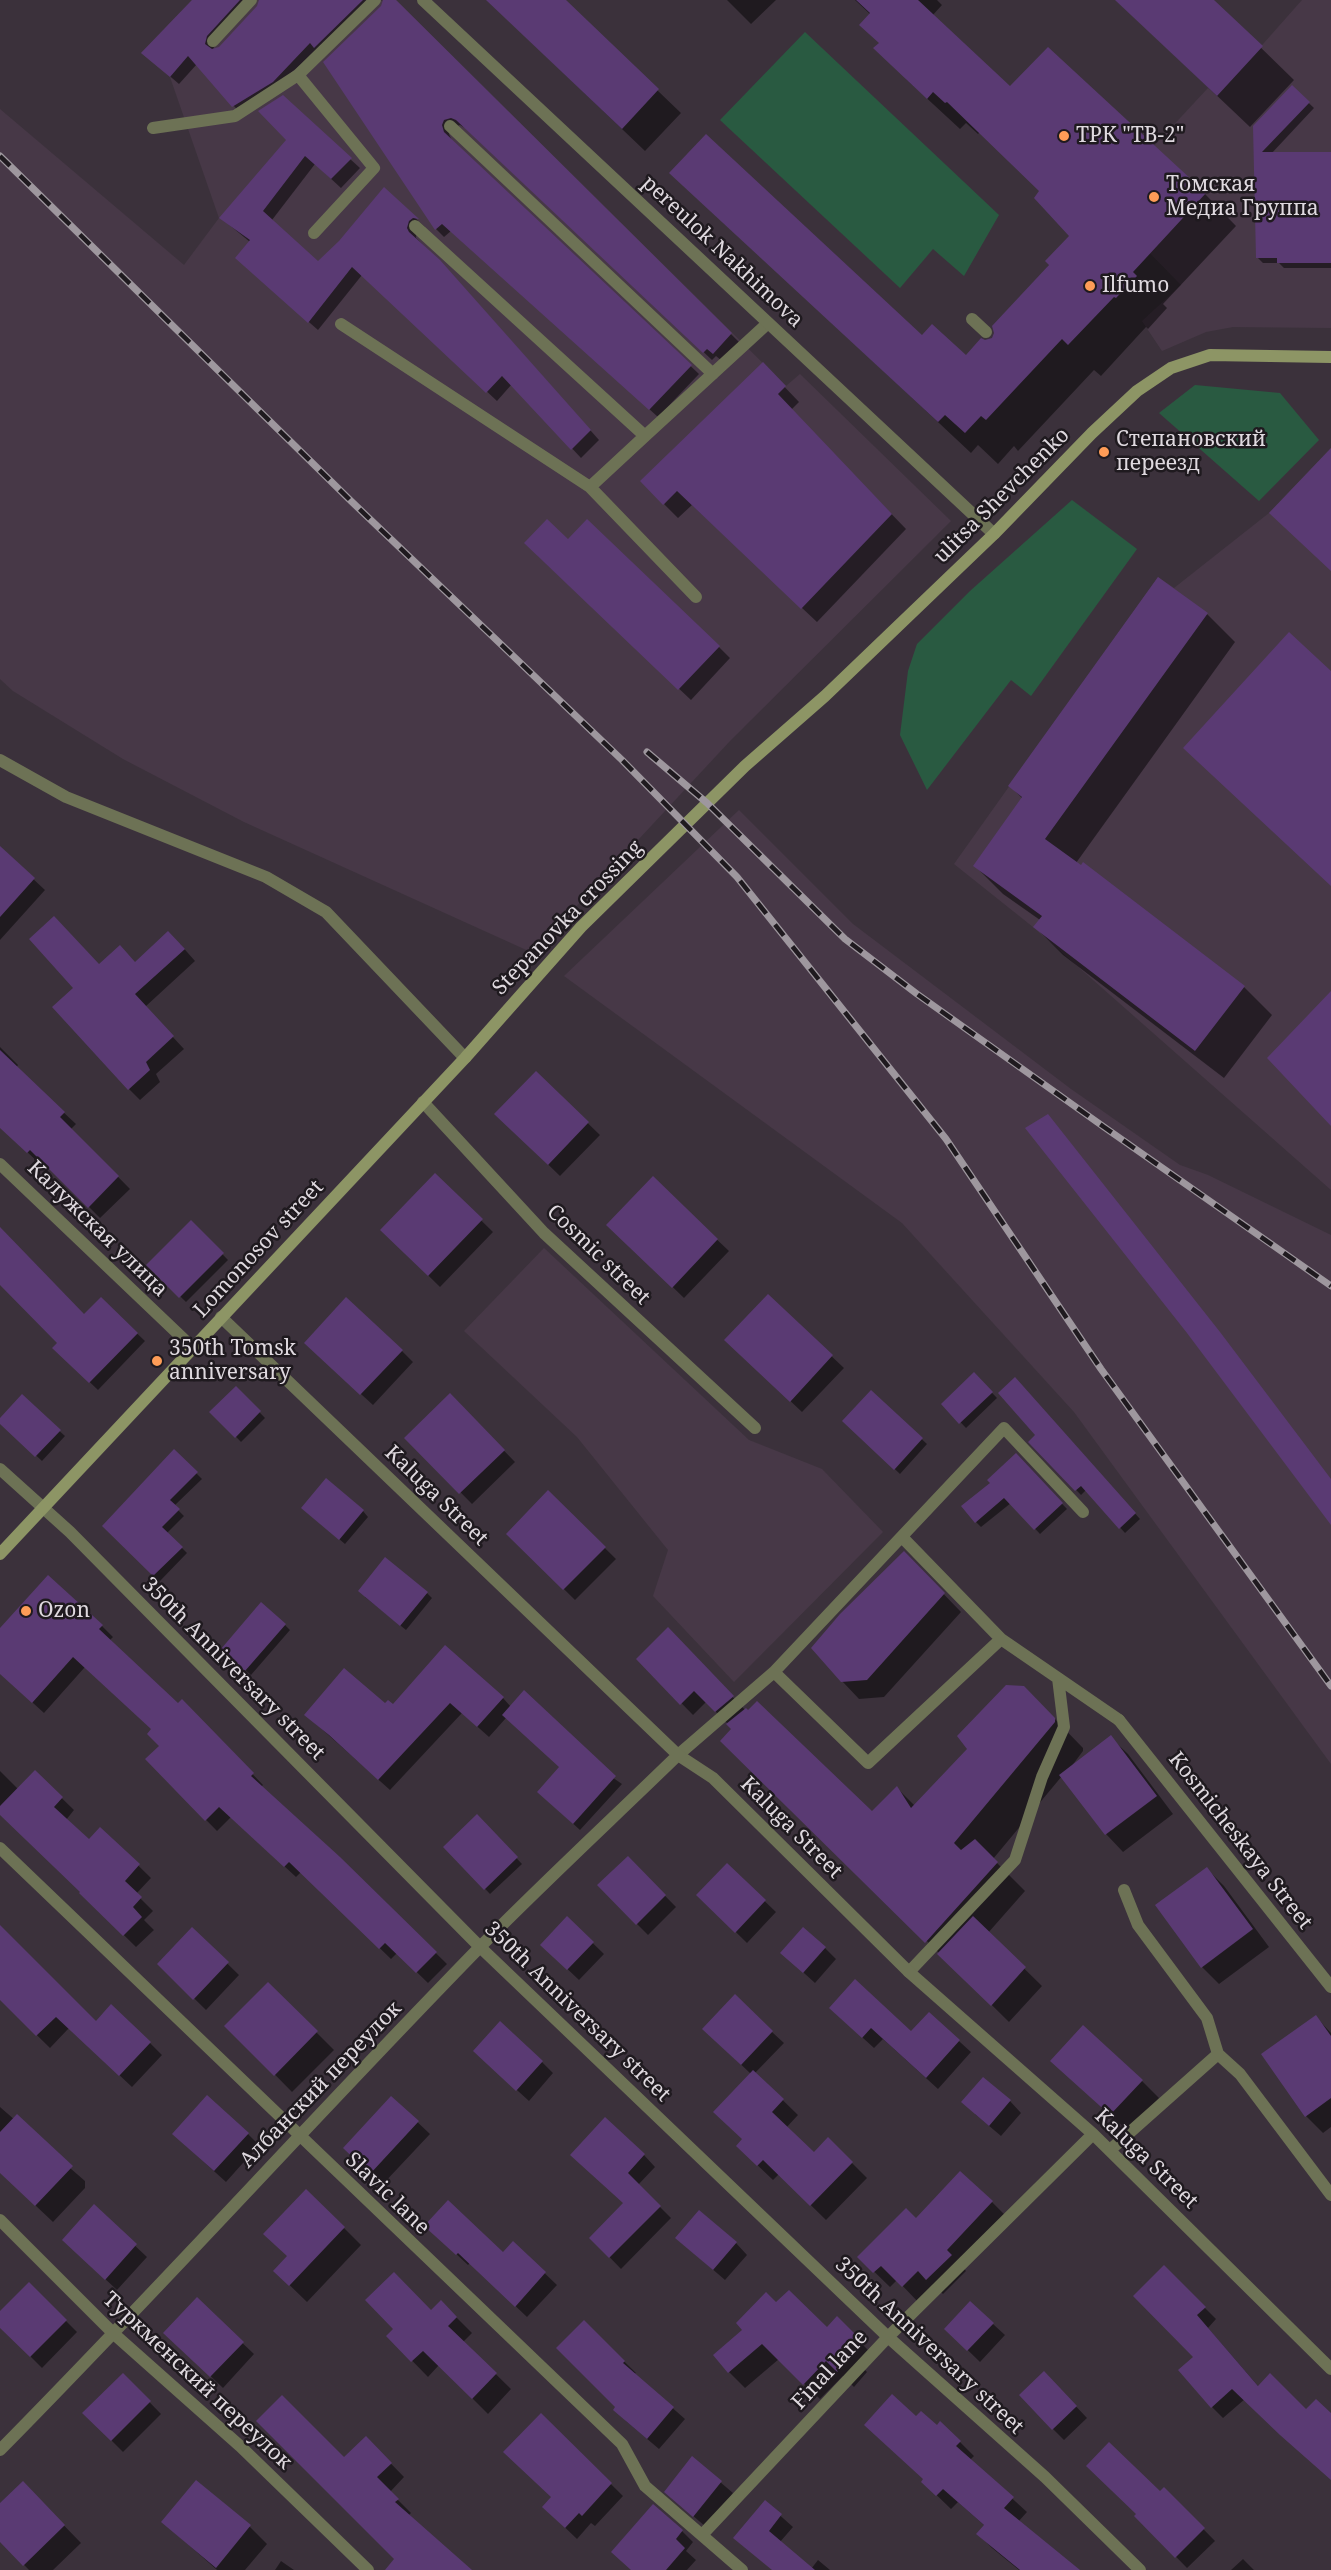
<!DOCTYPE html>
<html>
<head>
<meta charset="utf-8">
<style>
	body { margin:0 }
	canvas { display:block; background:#3b313b }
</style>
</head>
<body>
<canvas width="1331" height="2570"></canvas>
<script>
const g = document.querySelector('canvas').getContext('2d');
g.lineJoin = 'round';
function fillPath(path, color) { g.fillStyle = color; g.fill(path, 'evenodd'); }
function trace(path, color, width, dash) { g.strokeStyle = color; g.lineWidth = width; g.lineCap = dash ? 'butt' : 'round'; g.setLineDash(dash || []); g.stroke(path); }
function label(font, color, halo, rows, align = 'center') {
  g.font = font + ' "Noto Serif",serif'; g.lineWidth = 5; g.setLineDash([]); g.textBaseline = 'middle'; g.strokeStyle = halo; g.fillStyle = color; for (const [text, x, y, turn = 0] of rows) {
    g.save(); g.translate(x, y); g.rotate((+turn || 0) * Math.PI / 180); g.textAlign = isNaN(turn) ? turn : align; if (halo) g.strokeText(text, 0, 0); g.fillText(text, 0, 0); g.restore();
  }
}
fillPath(new Path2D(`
	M192 0H396L786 386 800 374 951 521 730 741 533 953 244 822 123 759 13 691 0 679V109L184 265 219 218 170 77 141 53Z
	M1302 0H1331V328L1233 327 1206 332 1162 351 1142 321 1181 285 1101 203 1208 88 1217 96Z
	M1331 448V1190L1033 927 954 864 1158 577 1174 588 1269 513Z
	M739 810 853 924 1071 1089 1180 1165 1208 1175 1331 1235V1764L1074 1412 902 1223 564 976Z
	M544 1248 749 1440 822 1469 883 1532 734 1682 653 1596 668 1550 577 1437 464 1331Z`), '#473847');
fillPath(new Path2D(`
	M805 32 999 215 964 276 933 249 900 288 720 120Z
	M1195 385 1280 393 1319 440 1259 501 1159 413Z
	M1072 500 1137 549 1031 696 1011 680 927 790 900 735 908 671 917 644 970 591Z`), '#295a41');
fillPath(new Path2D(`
	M194 0H257L215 44 213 50 220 48 258 6 260 0H383L378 1 241 114 197 64 179 84 151 60Z
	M384 0H393L739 342 722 361 716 356 712 360 465 128 460 125 452 128 449 134 452 141 699 374 658 417 451 231 444 237 436 229 325 62 382 7Z
	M487 0H563L681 113 645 151Z
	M727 0H776L751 24Z
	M855 0H937L942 5 932 16 1010 88 1205 194 1236 226 1163 304 1167 308 1148 329 1146 327 1101 376 1094 370 1018 451 1014 446 998 464 978 445 971 453 672 173 922 337 966 357 994 338 1071 236 1040 191 980 132 978 134 966 123 960 129 907 80 880 44 871 15Z
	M1116 0H1212L1294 80 1250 127Z
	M1292 87 1314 108 1271 154H1331V268H1284L1279 263H1263L1257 257 1255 127Z
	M282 97 360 168 341 188 315 164 272 220 318 263 340 242 385 190 425 227 417 230 416 238 449 271 599 440 581 458 512 384 497 401 362 275 318 330 246 267 250 242 221 218 288 140Z
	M777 379 799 402 791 410 906 529 817 622 692 505 678 518 664 504Z
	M537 555 719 647 730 658 691 700Z
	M1207 614 1235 642 1076 863 1244 987 1272 1015 1224 1078 1063 955 1035 927 1040 920 1003 894 975 866 1023 799 1010 786Z
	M0 848 45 890 0 940Z
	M180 944 195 961 145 1007 184 1049 156 1074 160 1082 140 1100 129 1089 76 988 99 966 136 963Z
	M0 1047 18 1065 16 1068 76 1124 71 1129 130 1189 100 1218 42 1160 39 1163 0 1127Z
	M536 1073 600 1135 560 1176 496 1114Z
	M435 1175 493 1232 440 1287 382 1230Z
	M653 1179 729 1251 684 1298 620 1236Z
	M191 1222 228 1260 186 1302 148 1265Z
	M0 1242 84 1316 101 1299 145 1341 98 1390 54 1348 59 1343 0 1283Z
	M768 1296 844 1368 802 1412 737 1351Z
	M402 1351 413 1362 373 1405 317 1354Z
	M974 1374 997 1398 966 1428 943 1404Z
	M1020 1385 1140 1519 1125 1533 1086 1490 1081 1495 1030 1442 1037 1435Z
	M236 1388 265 1418 241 1442 212 1412Z
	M871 1392 927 1444 900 1474 844 1421Z
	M450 1395 515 1462 472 1504 407 1438Z
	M22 1397 65 1436 42 1461 0 1422Z
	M174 1451 202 1479 174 1506 184 1516 167 1533 187 1553 160 1581 104 1526Z
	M1016 1455 1067 1509 1040 1534 1011 1503 981 1527 976 1522 992 1483Z
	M548 1492 616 1559 575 1600 508 1534Z
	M363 1511 368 1517 345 1544 308 1513Z
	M904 1553 961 1612 884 1697 859 1699 842 1681Z
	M427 1593 432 1598 406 1630 365 1597Z
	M285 1625 290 1630 251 1675 228 1654Z
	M102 1626 113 1637 109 1641 178 1705 182 1701 263 1785 261 1787 339 1858 447 1964 428 1983 397 1953 391 1959 301 1872 296 1877 231 1817 217 1831 147 1760 161 1746 153 1729 85 1667 44 1713 0 1673V1631Z
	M668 1630 748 1713 872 1813 897 1788 915 1806 1052 1716 1083 1748V1751L1071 1767 1110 1737 1128 1754 1173 1814 1123 1852 1106 1834 1062 1776 993 1859 1025 1891 988 1933 1042 1986 1009 2022 861 1876 733 1729 706 1702 693 1715 638 1659Z
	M503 1698 511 1707 622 1784 580 1830 546 1799 561 1767 506 1718 489 1737 462 1713 390 1790 306 1715 385 1705Z
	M0 1771 18 1789 35 1772 74 1810 66 1820 89 1841 101 1829 151 1878 136 1894 153 1911 144 1920 154 1930 136 1947 81 1893 82 1892 0 1814Z
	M477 1816 522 1864 490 1894 445 1847Z
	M628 1858 676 1907 648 1935 599 1886Z
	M727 1865 776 1912 747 1943 698 1895Z
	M1207 1869 1224 1886 1269 1947 1219 1984 1202 1967Z
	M567 1918 604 1954 579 1980 542 1945Z
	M0 1928 96 2023 150 2043 162 2055 132 2087 69 2028 50 2048 0 1999Z
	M192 1929 239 1975 206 2010 159 1964Z
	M825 1948 836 1959 815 1983 794 1964Z
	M268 1984 334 2050 292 2092 227 2026Z
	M929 2014 971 2052 938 2089 883 2039 874 2048 842 2019 912 2033Z
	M1316 2017 1331 2033V2127L1323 2133 1306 2116Z
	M772 2032 784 2043 755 2073 798 2115 786 2128 814 2154 828 2139 867 2178 826 2220 779 2174 773 2180 753 2161 744 2140 751 2074 715 2040Z
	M486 2062H542L553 2073 529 2101Z
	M1070 2078 1142 2081 1159 2098 1128 2131Z
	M392 2098 430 2134 383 2184 356 2160Z
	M1010 2101 1021 2113 1001 2136 975 2114Z
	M0 2107 85 2181V2188L53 2222 0 2172Z
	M248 2134 259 2145 226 2182 185 2145Z
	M644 2155 655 2167 638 2185 671 2218 621 2269 591 2238 625 2204 584 2166Z
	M992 2202 1007 2217 962 2266 966 2271 943 2294 934 2286 918 2302 897 2280 890 2287 859 2257 916 2220Z
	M94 2207 147 2257 117 2290 75 2251Z
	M344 2228 361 2245 307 2302 275 2271Z
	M438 2237 503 2254 513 2243 557 2285 527 2317 470 2263 468 2265Z
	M736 2243 747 2255 725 2280 689 2249Z
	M1164 2267 1216 2319 1208 2328 1259 2387 1306 2411 1331 2416V2479L1245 2399 1223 2418 1212 2407Z
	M29 2284 77 2332 42 2368 0 2326V2314Z
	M197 2300 254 2354 223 2388 177 2344Z
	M441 2302 472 2333 463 2342 511 2389 488 2414 439 2365 428 2377 388 2336 432 2312Z
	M970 2303 1005 2335 980 2362 946 2329Z
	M776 2305 827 2329 837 2319 874 2356 863 2368 867 2372 854 2387 843 2376 820 2399 779 2359 745 2388 729 2372Z
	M584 2322 636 2373 634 2374 685 2419 659 2449 626 2421 617 2407Z
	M123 2375 161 2414 123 2452 84 2413Z
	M1055 2384 1087 2418 1064 2440 1053 2429Z
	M541 2415 623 2496 595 2526 591 2523 577 2539 555 2518Z
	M916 2418 937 2427 940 2423 960 2442 974 2456 970 2460 1027 2512 1018 2522 1077 2570H1081H1019L992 2548 978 2534 985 2526 958 2502 951 2509 923 2482 925 2480Z
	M366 2438 404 2477 390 2492 411 2513 408 2516 469 2570H404L345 2459Z
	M692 2458 733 2493 706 2527 678 2503Z
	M23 2483 81 2543 53 2570H29L0 2540V2505Z
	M1164 2489 1215 2541 1187 2568 1136 2516Z
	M765 2502 793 2527 780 2542 811 2569 818 2560 830 2570H773Z
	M163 2522 250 2527 267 2544 245 2570H217Z
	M682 2531 693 2542 686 2551 696 2560 687 2570H632Z
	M1243 2559 1254 2570H1231Z
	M281 2561 294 2570H275Z`), '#0007');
fillPath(new Path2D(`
	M192 0H240L207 36 205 44 212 49 219 47 257 6 259 0H363L314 48 310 43 273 82 232 107 188 56 170 77 141 53Z
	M383 0H396L732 333 713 354 707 349 703 353 456 120 451 118 444 120 442 125 444 132 692 365 649 410 442 224 435 230 323 62 381 6Z
	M486 0H566L659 89 622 129Z
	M856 0H918L1010 86 1048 47 1206 193 1133 272 1137 276 1116 298 1114 297 1068 345 1062 339 986 420 981 416 965 433 945 415 938 422 669 173 706 134 922 335 932 324 966 355 981 338 985 340 992 338 994 333 992 326 1049 265 1045 261 1069 236 1034 198 1039 191 947 102 945 103 933 92 927 99 873 48 879 43 859 25 870 13Z
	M1115 0H1214L1263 46 1217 96Z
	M1292 85 1310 102 1262 152H1331V263H1277V258H1256L1253 126Z
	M283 95 352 158 331 179 305 156 263 211 318 261 339 241 384 187 419 219 413 218 409 221 407 228 409 232 440 260 591 430 571 450 502 376 486 393 352 267 308 323 235 258 250 240 219 218 286 140 258 111Z
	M763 362 786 386 778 394 892 514 801 609 677 491 663 505 640 481Z
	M1331 448V571L1269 513Z
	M547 519 568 539 587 519 720 646 678 690 524 543Z
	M1158 577 1208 613 1045 839 1081 865 1083 862 1245 986 1195 1051 1033 927 1042 916 973 866 1022 797 1008 786Z
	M1289 632 1331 671V886L1183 748Z
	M0 846 35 878 0 917Z
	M54 916 99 964 120 945 135 962 168 931 185 949 135 994 174 1036 146 1062 150 1070 128 1090 52 1007 73 988 29 939Z
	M1331 991V1126L1267 1058Z
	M0 1050 65 1112 60 1117 119 1176 88 1208 30 1150 27 1153 0 1128Z
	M536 1071 589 1122 548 1165 494 1114Z
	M1048 1114 1220 1332 1331 1479V1525L1187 1333 1025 1128Z
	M435 1173 483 1219 428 1276 380 1230Z
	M653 1176 718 1239 672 1288 606 1225Z
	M191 1220 224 1253 179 1298 146 1265Z
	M0 1227 84 1314 101 1297 138 1333 89 1383 52 1348 57 1343 0 1285Z
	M768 1294 833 1355 790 1402 724 1340Z
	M346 1297 403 1350 360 1395 304 1343Z
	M974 1372 993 1392 959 1424 941 1404Z
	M1015 1377 1136 1513 1119 1529 1081 1486 1075 1491 1028 1442 1035 1435 998 1393Z
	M236 1386 261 1411 235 1438 209 1412Z
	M871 1390 923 1438 894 1470 842 1421Z
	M450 1393 505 1450 459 1494 404 1438Z
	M22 1394 61 1430 35 1457 0 1424V1418Z
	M174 1449 198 1472 170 1500 180 1509 162 1527 183 1547 153 1576 102 1526Z
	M1016 1453 1063 1503 1034 1530 1004 1498 975 1523 961 1506 990 1483 987 1480Z
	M326 1478 364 1510 339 1540 301 1508Z
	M548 1490 606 1547 563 1590 506 1534Z
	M904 1551 945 1593 867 1680 841 1682 811 1648 840 1614Z
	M385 1557 428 1592 400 1626 358 1591Z
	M48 1575 103 1625 99 1629 178 1703 182 1699 254 1773 251 1776 340 1857 437 1952 416 1973 385 1943 379 1949 289 1862 284 1867 219 1807 205 1821 145 1759 159 1746 147 1734 151 1729 73 1657 32 1703 0 1674V1628Z
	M261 1602 286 1624 245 1671 221 1649Z
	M668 1627 734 1696 715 1712 694 1691 680 1705 636 1659Z
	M445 1645 504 1697 477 1727 450 1703 378 1780 329 1735 304 1715 344 1668 385 1703 388 1700 393 1704Z
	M1006 1685 1024 1686 1055 1718V1722L954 1843 961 1850 975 1839 998 1862 925 1943 720 1741 731 1729 726 1724 746 1708 748 1710 757 1701 872 1811 897 1786 911 1808 967 1749 957 1736Z
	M524 1690 616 1776 573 1824 537 1792 559 1767 502 1715Z
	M1111 1735 1157 1796 1105 1835 1059 1775Z
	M35 1770 63 1797 54 1807 89 1839 100 1827 140 1864 125 1881 142 1897 133 1907 142 1917 123 1936 79 1893 80 1892 0 1815V1806Z
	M477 1814 518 1857 484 1890 443 1847Z
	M628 1856 666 1895 636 1925 597 1885Z
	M727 1863 766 1900 735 1933 696 1895Z
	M1207 1867 1253 1929 1201 1968 1155 1905Z
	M567 1916 594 1942 567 1970 540 1945Z
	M973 1916 1026 1967 991 2006 937 1954Z
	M0 1925 96 2021 111 2004 151 2042 119 2076 56 2017 36 2036 0 2000Z
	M192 1927 229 1962 193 2000 157 1964Z
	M803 1927 826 1947 803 1973 780 1953Z
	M855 1979 911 2031 929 2012 960 2040 926 2078 871 2028 862 2038 829 2008Z
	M268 1982 318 2031 274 2076 224 2026Z
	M735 1994 773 2031 741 2065 702 2029Z
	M1316 2015 1331 2036V2098L1305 2117 1261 2054Z
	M500 2021 543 2061 516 2091 473 2051Z
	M1083 2025 1143 2080 1110 2115 1050 2061Z
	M753 2070 784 2099 772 2112 814 2152 828 2137 853 2162 810 2206 763 2160 757 2166 736 2146 742 2139 713 2112Z
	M983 2077 1011 2100 989 2126 961 2102Z
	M207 2095 249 2133 214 2171 172 2134Z
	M391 2096 419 2121 370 2174 343 2148Z
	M17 2114 73 2166 35 2206 0 2173V2132Z
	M605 2117 645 2154 628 2173 661 2206 609 2258 589 2238 623 2203 570 2155Z
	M960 2171 993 2201 947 2250 952 2255 926 2280 918 2271 902 2287 881 2266 873 2273 857 2257 906 2208 916 2218Z
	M306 2189 345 2227 289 2286 273 2271 287 2256 263 2234Z
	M448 2200 503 2252 513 2241 546 2272 515 2307 458 2253 456 2255 424 2226Z
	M94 2204 137 2244 105 2280 62 2240Z
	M699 2210 737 2242 713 2270 675 2238Z
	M1164 2265 1206 2307 1197 2315 1258 2386 1270 2373 1306 2409 1316 2399 1331 2413V2480L1280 2435 1232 2389 1211 2408 1178 2370 1193 2357 1133 2296Z
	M394 2272 431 2310 441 2300 457 2317 448 2326 497 2373 472 2399 423 2351 411 2362 386 2336 393 2329 365 2300Z
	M29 2282 67 2320 30 2357 0 2328V2311Z
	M789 2290 827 2327 837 2316 860 2339 848 2351 853 2355 837 2372 826 2361 803 2385 762 2344 728 2373 713 2355 742 2330 736 2323 766 2292 776 2302Z
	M197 2297 244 2342 210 2377 163 2333Z
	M970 2301 994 2323 967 2351 944 2329Z
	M584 2320 625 2361 623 2363 674 2407 647 2439 613 2410 615 2407 556 2348Z
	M1044 2371 1077 2406 1052 2430 1019 2395Z
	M123 2373 151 2401 111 2441 82 2413Z
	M892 2394 916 2416 921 2411 937 2425 940 2421 961 2441 956 2446 1014 2497 1004 2508 1080 2570H1020L976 2534 984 2525 943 2489 936 2496 921 2482 923 2479 864 2425Z
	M282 2395 344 2457 366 2436 392 2463 377 2477 399 2499 395 2502 472 2570H385L394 2559 256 2421Z
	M541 2413 612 2483 582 2516 579 2513 565 2528 542 2507 551 2497 503 2452Z
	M1109 2442 1160 2491 1164 2487 1205 2528 1175 2558 1134 2516 1136 2514 1086 2466Z
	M692 2456 722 2481 693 2517 664 2492Z
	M196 2480 251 2525 216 2568 161 2522Z
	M23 2481 65 2525 23 2566 0 2542V2503Z
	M765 2500 782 2514 769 2531 815 2570H772L733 2538Z
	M653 2504 683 2530 676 2539 685 2548 666 2570H631L611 2552Z`), '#5a3a73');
trace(new Path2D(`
	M213 41 251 0
	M298 75 374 168 314 233
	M450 126 713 374
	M153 128 235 116 298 75 375 0
	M415 226 645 436 768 323
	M972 319 986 332
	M341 324 590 487 696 597
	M590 487 645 436
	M902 1537 1001 1639 1119 1720
	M774 1672 868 1763 1001 1639
	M678 1755 774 1672 1004 1428 1083 1512
	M1124 1890 1138 1925 1207 2018 1218 2054 1240 2074 1331 2195
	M909 1972 1015 1860 1042 1777 1064 1727 1058 1678
	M1110 2150 1218 2054`), '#6d7255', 12);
trace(new Path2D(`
	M423 0 994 534
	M0 760 66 797 266 877 326 912 465 1058
	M423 1102 544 1233 755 1428
	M0 1164 193 1348
	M221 1317 678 1755 713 1778 909 1972 1093 2134 1331 2369
	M0 1469 70 1532 480 1947 888 2337 1045 2477 1140 2570
	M1119 1720 1331 1987
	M0 1848 622 2444 645 2486 742 2570
	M0 2220 114 2334 240 2446 368 2570
	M0 2450C162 2286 317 2114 478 1949 543 1883 611 1820 678 1755
	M702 2535 888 2337 1093 2134`), '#6d7255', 12);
trace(new Path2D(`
	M0 1554 465 1058 581 927 745 766 825 696 994 534 1092 433 1137 391 1171 368 1210 355 1331 357`), '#8d9565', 12);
const rail = new Path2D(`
	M0 156 351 501 622 760 737 877 946 1139 1101 1369 1331 1686
	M647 752 707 803 845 939 917 994 1104 1127 1331 1286`);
trace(rail, '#9e979e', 7);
trace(rail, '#1f1a1f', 4.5, [14]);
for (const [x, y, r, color] of [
	[1064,136,6,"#fe9c57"],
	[1154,197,6,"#fe9c57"],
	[1090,286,6,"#fe9c57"],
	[1104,452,6,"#fe9c57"],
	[157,1361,6,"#fe9c57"],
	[26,1611,6,"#fe9c57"]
]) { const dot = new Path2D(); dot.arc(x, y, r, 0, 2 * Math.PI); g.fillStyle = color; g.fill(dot); trace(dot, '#1f1a1f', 2); }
label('21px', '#dfd9df', '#1f1a1f', [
	["ТРК \"ТВ-2\"",1076,136],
	["Томская",1166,185],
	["Медиа Группа",1166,209],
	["Ilfumo",1102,286],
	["Степановский",1116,440],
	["переезд",1116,464],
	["350th Tomsk",169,1349],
	["anniversary",169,1373],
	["Ozon",38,1611]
], 'left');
label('21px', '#dfd9df', '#1f1a1f', [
	["pereulok Nakhimova",722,252,43],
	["ulitsa Shevchenko",1002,496,-45],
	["Stepanovka crossing",568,918,-46],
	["Калужская улица",97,1229,44],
	["Lomonosov street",259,1249,-47],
	["Cosmic street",598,1255,44],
	["Kaluga Street",436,1496,44],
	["350th Anniversary street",233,1669,45],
	["Kaluga Street",791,1828,45],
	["Kosmicheskaya Street",1240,1841,52],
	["350th Anniversary street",577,2012,44],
	["Албанский переулок",321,2085,-46],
	["Kaluga Street",1146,2159,44],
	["Slavic lane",387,2194,44],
	["350th Anniversary street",929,2346,43],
	["Final lane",830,2370,-47],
	["Туркменский переулок",197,2381,43]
]);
</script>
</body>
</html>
